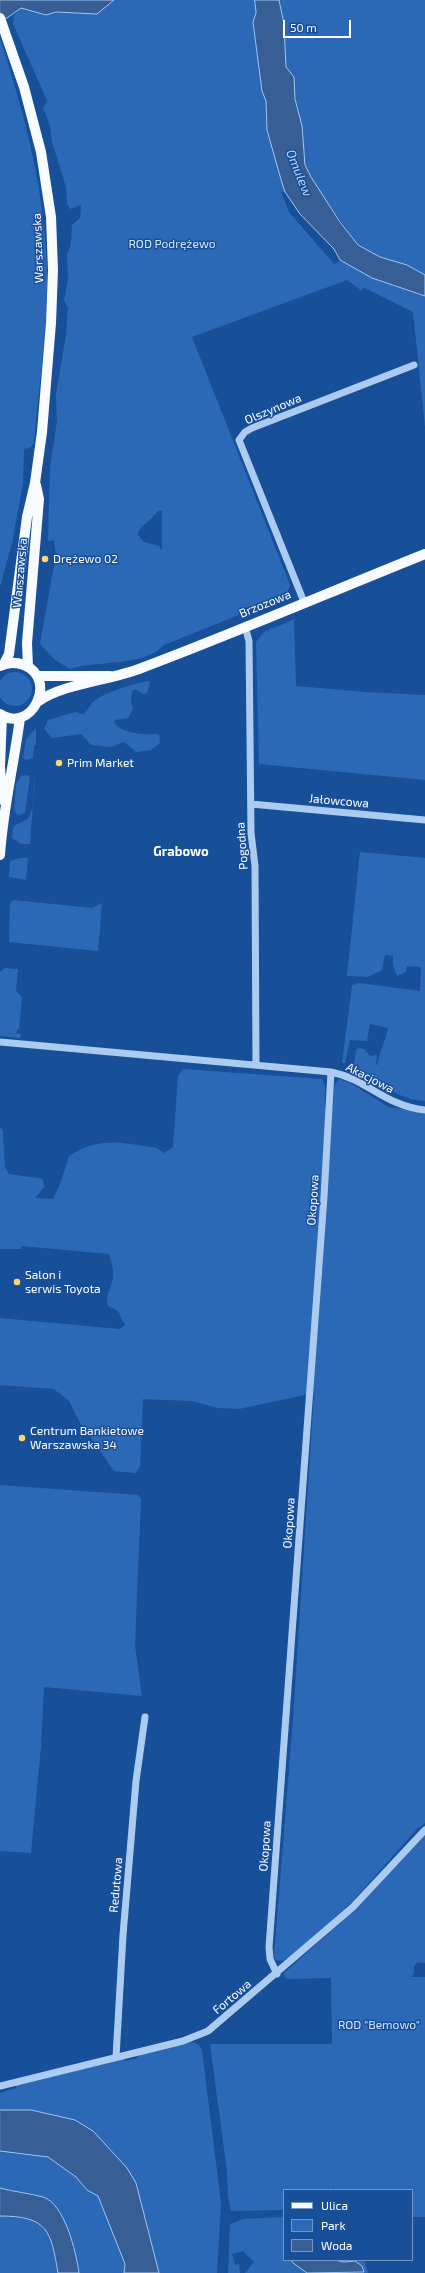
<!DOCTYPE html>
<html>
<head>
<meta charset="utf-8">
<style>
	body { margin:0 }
	#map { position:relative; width:425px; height:2273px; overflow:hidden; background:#184f99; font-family:"Exo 2",sans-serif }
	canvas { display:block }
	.legend { position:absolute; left:283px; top:2189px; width:130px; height:72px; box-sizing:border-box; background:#184f99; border:1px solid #7495c2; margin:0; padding:5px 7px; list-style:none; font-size:12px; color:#fff }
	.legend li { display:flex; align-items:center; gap:8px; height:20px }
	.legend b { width:20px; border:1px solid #7495c2 }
	.scale { position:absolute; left:283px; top:20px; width:68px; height:18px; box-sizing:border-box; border:2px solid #fff; border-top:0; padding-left:5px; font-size:12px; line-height:14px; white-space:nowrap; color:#fff; -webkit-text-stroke:3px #184f99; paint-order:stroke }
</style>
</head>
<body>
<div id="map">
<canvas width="425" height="2273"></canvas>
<ul class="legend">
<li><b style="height:5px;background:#f7faff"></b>Ulica</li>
<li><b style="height:11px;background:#2b69b6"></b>Park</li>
<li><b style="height:11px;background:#385f95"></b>Woda</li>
</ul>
<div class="scale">50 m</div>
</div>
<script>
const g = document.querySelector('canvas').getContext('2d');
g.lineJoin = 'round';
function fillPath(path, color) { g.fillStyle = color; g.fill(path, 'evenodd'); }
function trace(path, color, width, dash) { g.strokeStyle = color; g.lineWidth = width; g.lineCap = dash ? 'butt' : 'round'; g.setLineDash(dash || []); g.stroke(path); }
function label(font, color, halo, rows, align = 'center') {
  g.font = font + ' "Exo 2",sans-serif'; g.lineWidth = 3; g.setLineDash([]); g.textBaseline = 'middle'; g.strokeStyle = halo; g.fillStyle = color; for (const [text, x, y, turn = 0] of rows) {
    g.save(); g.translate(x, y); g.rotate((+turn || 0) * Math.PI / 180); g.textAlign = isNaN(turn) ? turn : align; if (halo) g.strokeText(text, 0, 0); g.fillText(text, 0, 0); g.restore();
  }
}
fillPath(new Path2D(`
	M114 0H255L256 13 253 22 262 91 266 101 267 130 285 192H281L289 212 334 264 343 260 372 278 425 296V427L413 312 363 287 362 291 347 280 192 337 290 585 286 596 164 645C144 667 97 660 70 669L55 660 40 644 56 555 54 540 48 541 50 468 57 421 56 394 66 335 68 308 64 300 68 279 67 255 71 243 72 225 80 218 81 205 70 209 67 204 66 187 52 142 50 125 43 108 47 102 46 98 13 24 14 15 21 8 46 15 56 12 97 14ZM162 510V551L159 546 144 542 137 534C142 524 151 521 157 512Z
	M279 0H425V275L407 265 380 257 358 245 319 191 305 165 302 126 295 99 294 77 286 67 284 24Z
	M0 38C25 117 44 186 47 269 48 327 39 385 34 442L31 447 24 449 23 484 12 543 0 587Z
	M295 619 294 621 296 686 365 692 425 695V780L259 764 256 642 264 632Z
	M-2 689a17 17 0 1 1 34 0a17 17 0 1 1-34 0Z
	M147 681 150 682 147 693 144 694 135 689 132 691 131 701 133 709 128 718 115 720 114 722C120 734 147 735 159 734L160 743 151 750 136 752 124 742 111 747 91 745 81 734 52 738 44 729 48 720 75 712 83 714C89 710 89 706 93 702 102 693 134 684 147 681Z
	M36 728V745H34L33 758 26 760 23 758 26 739Z
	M28 775 30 777 25 813 18 815 14 811 16 784 21 776Z
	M35 777 30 844H21L12 838 13 828C17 822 24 823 28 818 36 808 32 788 35 777Z
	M360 852 425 858V1101C394 1100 380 1078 353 1070L356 1050 358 1048 364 1049 370 1056 377 1055 376 1065H377C380 1051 385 1042 388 1028L370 1024 367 1041 350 1040 345 1063H342L352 985 359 983 420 991 421 967 407 966 406 972 397 976 393 965V956L385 955 382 970 368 977 347 976Z
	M20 858H28L26 880 9 877 10 861Z
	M13 900 92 908 102 903 98 951 9 942 10 903Z
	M5 968 18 969 16 991 22 997 19 1028 16 1033 21 1034 20 1038 0 1036V972Z
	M183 1069 322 1079 325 1087V1109H333L334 1086 339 1079 352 1084 390 1108C394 1106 417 1113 425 1113V1823L417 1829 352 1902 292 1956 281 1961 276 1960 274 1956 293 1719 314 1393 239 1409 218 1408 191 1401 143 1399 140 1466 136 1473 114 1471 79 1421 69 1401 54 1389 0 1385V1318L120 1329 125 1325 118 1311 108 1306C105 1295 112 1287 113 1277 114 1269 111 1261 109 1254L22 1246 21 1249H0V1127L3 1131 5 1167 9 1174 43 1179 44 1187 35 1198 53 1199 60 1184 69 1156C101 1136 121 1143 157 1148L164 1153 173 1147 178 1076Z
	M0 1485 138 1495 141 1498 135 1646 142 1696 44 1687 41 1746 31 1853 0 1851Z
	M425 1833V1963L418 1962 414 1966V1974L411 1977H425V2217H412V2190H334V2187L331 2190H284V2210L231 2211 228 2197 227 2172 210 2044H332L331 1978 288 1979 284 1976 285 1972 355 1910Z
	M192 2042 199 2045 202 2050 221 2203 217 2273H159L136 2183 75 2120 31 2110H0V2093L16 2088V2085L124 2059 125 2061 138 2058 137 2055Z
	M0 2151 48 2157 76 2177 87 2190 98 2196 125 2264 124 2273H79L43 2197 0 2188Z
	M0 2216C48 2216 51 2231 58 2273H0Z
	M284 2217V2260H292V2262L324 2273H245L254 2262 243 2251 232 2254 235 2265 239 2264 240 2273H228L230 2224 243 2219Z
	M335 2260H364L368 2273H363L362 2266 355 2261 344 2262Z`), '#2b69b6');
const water = new Path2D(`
	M0 0H114L97 14 56 12 46 15 21 8 0 23Z
	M255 0H279L284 24 286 67 294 77 295 99 302 126 305 165 311 177 340 222 358 245 380 257 407 265 425 275V296L372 278 340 260 334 249 300 214 285 192 282 183 267 130 266 101 262 91 253 22 256 13Z
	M0 2110H31L75 2120 93 2131 127 2168 136 2183 159 2273H124L125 2264 98 2196 87 2190 76 2177 48 2157 0 2151Z
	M0 2188C14 2192 29 2193 43 2197 65 2204 76 2252 79 2273H58C51 2231 48 2216 0 2216Z
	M292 2260H335L344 2262 355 2261 362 2266 364 2272 307 2273 293 2263Z`);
fillPath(water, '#385f95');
trace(water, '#9fc5f4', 1);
trace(new Path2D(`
	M304 602 239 440 245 432 252 428 414 365
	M245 626 249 641 251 833 255 866 256 1064
	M251 804 425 820
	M0 1042 331 1072C367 1079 385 1106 425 1110
	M277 1974 270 1959 269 1947 324 1197 331 1072
	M116 2057 123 1935 136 1781 145 1717
	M0 2086 183 2041 208 2031 353 1907 425 1830`), '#accbf1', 7);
trace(new Path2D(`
	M0 18 24 87 41 152 51 217 53 270 51 323 42 432 35 483 27 517 9 654 4 664
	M0 666C8 662 16 662 24 665 59 679 31 735 0 714
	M28 667 27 643 39 499 36 485
	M37 676H110
	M39 701C63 684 110 680 139 669 235 633 330 592 425 554
	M2 716 0 766 2 800
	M0 855C3 809 14 764 20 718`), '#f7faff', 10);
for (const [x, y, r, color] of [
	[45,559,4,"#ffd66d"],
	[59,763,4,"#ffd66d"],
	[17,1282,4,"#ffd66d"],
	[22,1438,4,"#ffd66d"]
]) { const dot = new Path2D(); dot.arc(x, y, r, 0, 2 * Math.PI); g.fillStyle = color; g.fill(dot); trace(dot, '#184f99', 1.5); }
label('12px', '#d4e6fc', '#184f99', [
	["ROD Podrężewo",172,244],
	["ROD \"Bemowo\"",379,2025]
]);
label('12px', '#fff', '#184f99', [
	["Warszawska",38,248,-92],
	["Olszynowa",273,409,-23],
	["Warszawska",20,573,-85],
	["Brzozowa",265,604,-22],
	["Jałowcowa",339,801,5],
	["Pogodna",242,846,-94],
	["Akacjowa",370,1078,27],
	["Okopowa",313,1200,-86],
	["Okopowa",289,1523,-86],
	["Okopowa",265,1846,-86],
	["Redutowa",116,1885,-85],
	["Fortowa",232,1997,-40]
]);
label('12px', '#fff', '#184f99', [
	["Drężewo 02",53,559],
	["Prim Market",67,763],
	["Salon i",25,1275],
	["serwis Toyota",25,1289],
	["Centrum Bankietowe",30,1431],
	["Warszawska 34",30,1445]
], 'left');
label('italic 13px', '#b9d5f8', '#184f99', [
	["Omulew",299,173,68]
]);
label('bold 13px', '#fff', '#184f99', [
	["Grabowo",181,852]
]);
</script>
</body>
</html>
